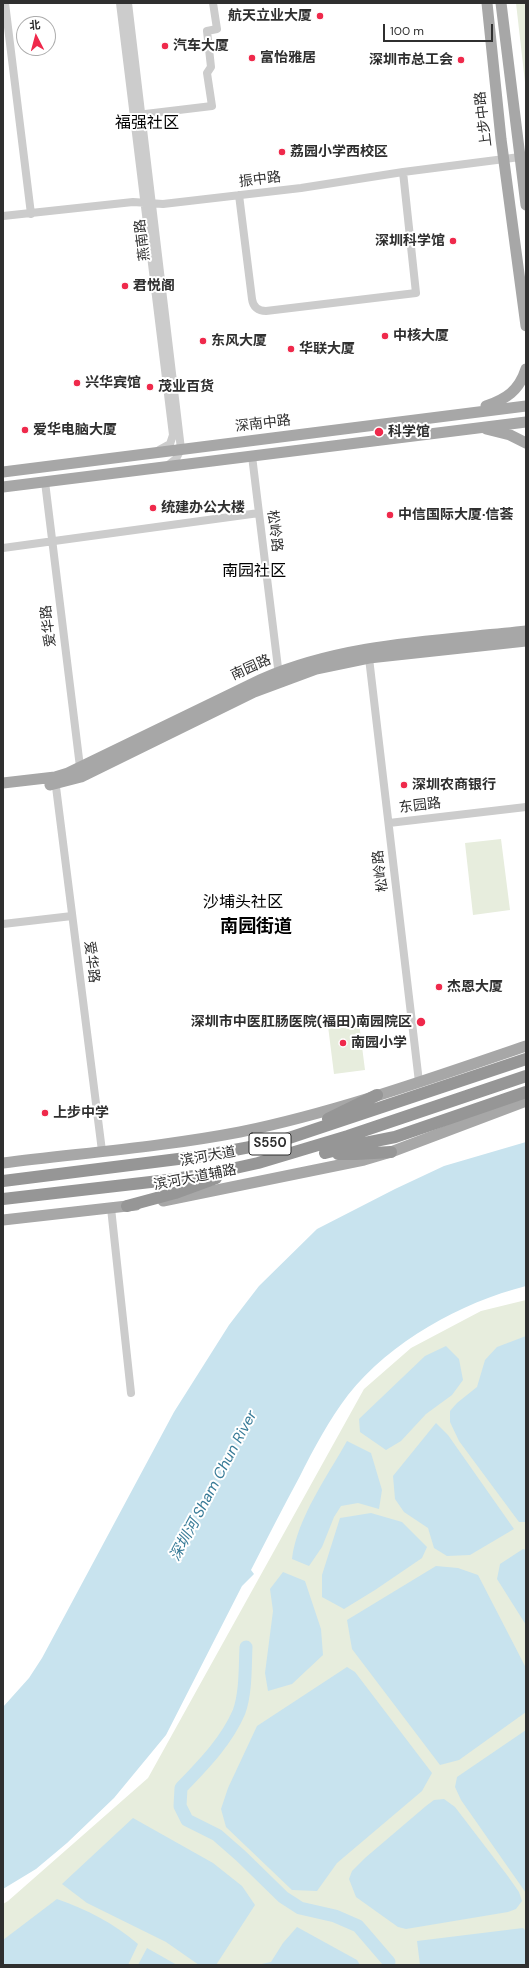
<!DOCTYPE html>
<html>
<head>
<meta charset="utf-8">
<style>
	body { margin:0 }
	#map { position:relative; width:529px; height:1968px; overflow:hidden; background:#fff; font-family:"DM Sans","Noto Sans SC",sans-serif }
	canvas { display:block }
	.frame { position:absolute; inset:0; border:4px solid #2f2f2f; pointer-events:none }
	.north { position:absolute; left:16px; top:16px; width:40px; height:40px; box-sizing:border-box; background:#fff; border:1px solid #acacac; border-radius:50%; rotate:354deg; font-size:11px; font-weight:700; line-height:16px; text-align:center; color:#2f2f2f }
	.north::after { content:''; display:block; margin:auto; width:14px; height:18px; background:#ef294b; clip-path:polygon(50% 0,100% 100%,50% 72%,0 100%) }
	.scale { position:absolute; left:383px; top:24px; width:110px; height:18px; box-sizing:border-box; border:2px solid #2f2f2f; border-top:0; padding-left:5px; font-size:12px; line-height:14px; white-space:nowrap; color:#2f2f2f; -webkit-text-stroke:3px #fff; paint-order:stroke }
</style>
</head>
<body>
<div id="map">
<canvas width="529" height="1968"></canvas>
<div class="frame"></div>
<div class="north">北</div>
<div class="scale">100 m</div>
</div>
<script>
const g = document.querySelector('canvas').getContext('2d');
g.lineJoin = 'round';
function fillPath(path, color) { g.fillStyle = color; g.fill(path, 'evenodd'); }
function trace(path, color, width, dash) { g.strokeStyle = color; g.lineWidth = width; g.lineCap = dash ? 'butt' : 'round'; g.setLineDash(dash || []); g.stroke(path); }
function label(font, color, halo, rows, align = 'center') {
  g.font = font + ' "DM Sans","Noto Sans SC",sans-serif'; g.lineWidth = 4; g.setLineDash([]); g.textBaseline = 'middle'; g.strokeStyle = halo; g.fillStyle = color; for (const [text, x, y, turn = 0] of rows) {
    g.save(); g.translate(x, y); g.rotate((+turn || 0) * Math.PI / 180); g.textAlign = isNaN(turn) ? turn : align; if (halo) g.strokeText(text, 0, 0); g.fillText(text, 0, 0); g.restore();
  }
}
fillPath(new Path2D(`
	M516 3H526V91Z
	M501 839 510 910 473 915 465 843Z
	M358 1015 365 1070 334 1074 327 1018Z
	M526 1300V1965H3V1904L8 1901 148 1778 364 1389 411 1348 481 1311Z`), '#e7eddd');
fillPath(new Path2D(`
	M526 1142V1286C460 1303 391 1341 348 1395 329 1420 314 1448 300 1476 283 1507 267 1539 251 1570L254 1574 242 1586 166 1735 114 1798 67 1843 36 1869 3 1889V1707L29 1678 42 1658 174 1412 229 1325 259 1286 317 1229 395 1189 444 1166Z
	M526 1336V1522H519L459 1441 450 1422V1411L457 1403 477 1387 485 1360 497 1347Z
	M446 1346 459 1359 463 1380 452 1395 426 1414 401 1441 386 1450 360 1432 359 1419 425 1356Z
	M436 1423 448 1435 514 1529 470 1555 447 1556 434 1548 428 1528 404 1512 395 1499 393 1476Z
	M347 1441 371 1453 382 1490 379 1509 358 1503 341 1506 334 1517 322 1547 309 1566 292 1559C297 1518 327 1477 347 1441Z
	M371 1513 402 1522 427 1547 422 1558 375 1590 344 1609 322 1597V1575L340 1518Z
	M523 1549 526 1550V1625L497 1579 500 1564Z
	M436 1566 458 1568 478 1575 526 1668V1712L459 1760 440 1765 352 1649 347 1620Z
	M283 1572 305 1581 321 1629 323 1655 292 1684 268 1691 265 1673 273 1611 270 1589Z
	M347 1667 355 1672 432 1773 422 1791 337 1863 317 1891 292 1890 226 1827 221 1809 228 1788 257 1726Z
	M526 1730V1893L461 1800 455 1787 457 1777Z
	M444 1799 455 1807 507 1875 519 1892 522 1901 516 1909 508 1912 406 1929 398 1927 356 1897 349 1879 352 1871 365 1858 426 1806 434 1800Z
	M133 1818 213 1863 242 1886 255 1905 216 1965H199L166 1942 87 1903 62 1884Z
	M57 1899C86 1909 115 1924 138 1944L128 1965H3V1940Z
	M297 1927 357 1960 360 1965H257L271 1962 283 1943Z
	M523 1928 526 1931V1965H420L417 1941Z
	M147 1948 177 1965H138Z`), '#c8e3ee');
trace(new Path2D(`
	M246 1647C245 1667 246 1693 239 1712 226 1742 203 1765 181 1788L180 1806 187 1820 217 1835 241 1856 283 1897 300 1908 335 1916 358 1926 389 1962`), '#c8e3ee', 13);
trace(new Path2D(`
	M5 3 31 214
	M120 3 173 435 170 444 159 450
	M128 3 181 449 176 459 167 466
	M137 115 212 106 207 73 211 67 207 31 217 29 213 3
	M239 195 252 299C253 307 258 311 266 311L416 293 403 172
	M3 216 133 202 163 204 301 188 403 172 520 157
	M252 456 279 676
	M45 482 80 767
	M3 548 259 513
	M369 658 419 1082
	M55 779 102 1151
	M389 823 526 807
	M3 924 72 916
	M111 1208 131 1393`), '#ccc', 8);
trace(new Path2D(`
	M487 3 501 139 526 326
	M501 3 526 205
	M486 406C506 399 519 391 526 369
	M486 429 510 435 526 443
	M3 472 526 406
	M3 487 526 422
	M3 783 55 777 68 773 262 679C345 643 437 641 526 631
	M50 785 81 777 254 692 316 669 369 658 526 641
	M3 1163C82 1153 162 1147 240 1132 337 1112 432 1078 526 1046
	M163 1201 364 1160 391 1152 526 1101
	M3 1220 136 1205`), '#a7a7a7', 11);
trace(new Path2D(`
	M328 1119 377 1095
	M325 1153 360 1144 395 1137 526 1092
	M338 1154H356L391 1152
	M3 1181 202 1156 277 1142 526 1059
	M3 1199 168 1180 213 1173 258 1163 348 1136 526 1076
	M127 1206 175 1193 216 1178`), '#969696', 12);
for (const [x, y, r, color] of [
	[320,16,4,"#ef294b"],
	[165,46,4,"#ef294b"],
	[252,58,4,"#ef294b"],
	[461,60,4,"#ef294b"],
	[282,152,4,"#ef294b"],
	[453,241,4,"#ef294b"],
	[125,286,4,"#ef294b"],
	[385,336,4,"#ef294b"],
	[203,341,4,"#ef294b"],
	[291,349,4,"#ef294b"],
	[77,383,4,"#ef294b"],
	[150,387,4,"#ef294b"],
	[25,430,4,"#ef294b"],
	[379,432,5,"#ef294b"],
	[153,508,4,"#ef294b"],
	[390,515,4,"#ef294b"],
	[404,785,4,"#ef294b"],
	[439,987,4,"#ef294b"],
	[421,1022,5,"#ef294b"],
	[343,1043,4,"#ef294b"],
	[45,1113,4,"#ef294b"]
]) { const dot = new Path2D(); dot.arc(x, y, r, 0, 2 * Math.PI); g.fillStyle = color; g.fill(dot); trace(dot, '#fff', 1.5); }
for (const [x, y, w] of [
	[270,1144,42]
]) { const box = new Path2D(); box.roundRect(x - w / 2, y - 11, w, 22, 3); g.fillStyle = '#fff'; g.fill(box); trace(box, '#2f2f2f', 1); }
label('bold 13px', '#2f2f2f', null, [
	["S550",270,1144]
]);
label('bold 14px', '#2f2f2f', '#fff', [
	["航天立业大厦",312,16,"right"],
	["汽车大厦",173,46],
	["富怡雅居",260,58],
	["深圳市总工会",453,60,"right"],
	["荔园小学西校区",290,152],
	["深圳科学馆",445,241,"right"],
	["君悦阁",133,286],
	["中核大厦",393,336],
	["东风大厦",211,341],
	["华联大厦",299,349],
	["兴华宾馆",85,383],
	["茂业百货",158,387],
	["爱华电脑大厦",33,430],
	["科学馆",388,432],
	["统建办公大楼",161,508],
	["中信国际大厦·信荟",398,515],
	["深圳农商银行",412,785],
	["杰恩大厦",447,987],
	["深圳市中医肛肠医院(福田)南园院区",412,1022,"right"],
	["南园小学",351,1043],
	["上步中学",53,1113]
], 'left');
label('14px', '#2f2f2f', '#fff', [
	["上步中路",484,119,-97],
	["振中路",260,180,-7],
	["燕南路",143,240,-97],
	["深南中路",263,424,-7],
	["松岭路",274,531,83],
	["爱华路",49,626,-97],
	["南园路",251,668,-24],
	["东园路",420,806,-7],
	["松岭路",381,871,-97],
	["爱华路",91,962,83],
	["滨河大道",208,1157,-10],
	["滨河大道辅路",195,1178,-11]
]);
label('italic 15px', '#387b97', '#fff', [
	["深圳河 Sham Chun River",214,1486,-62]
]);
label('16px', '#000', '#fff', [
	["福强社区",147,124],
	["南园社区",254,572],
	["沙埔头社区",243,903]
]);
label('bold 18px', '#000', '#fff', [
	["南园街道",256,927]
]);
</script>
</body>
</html>
